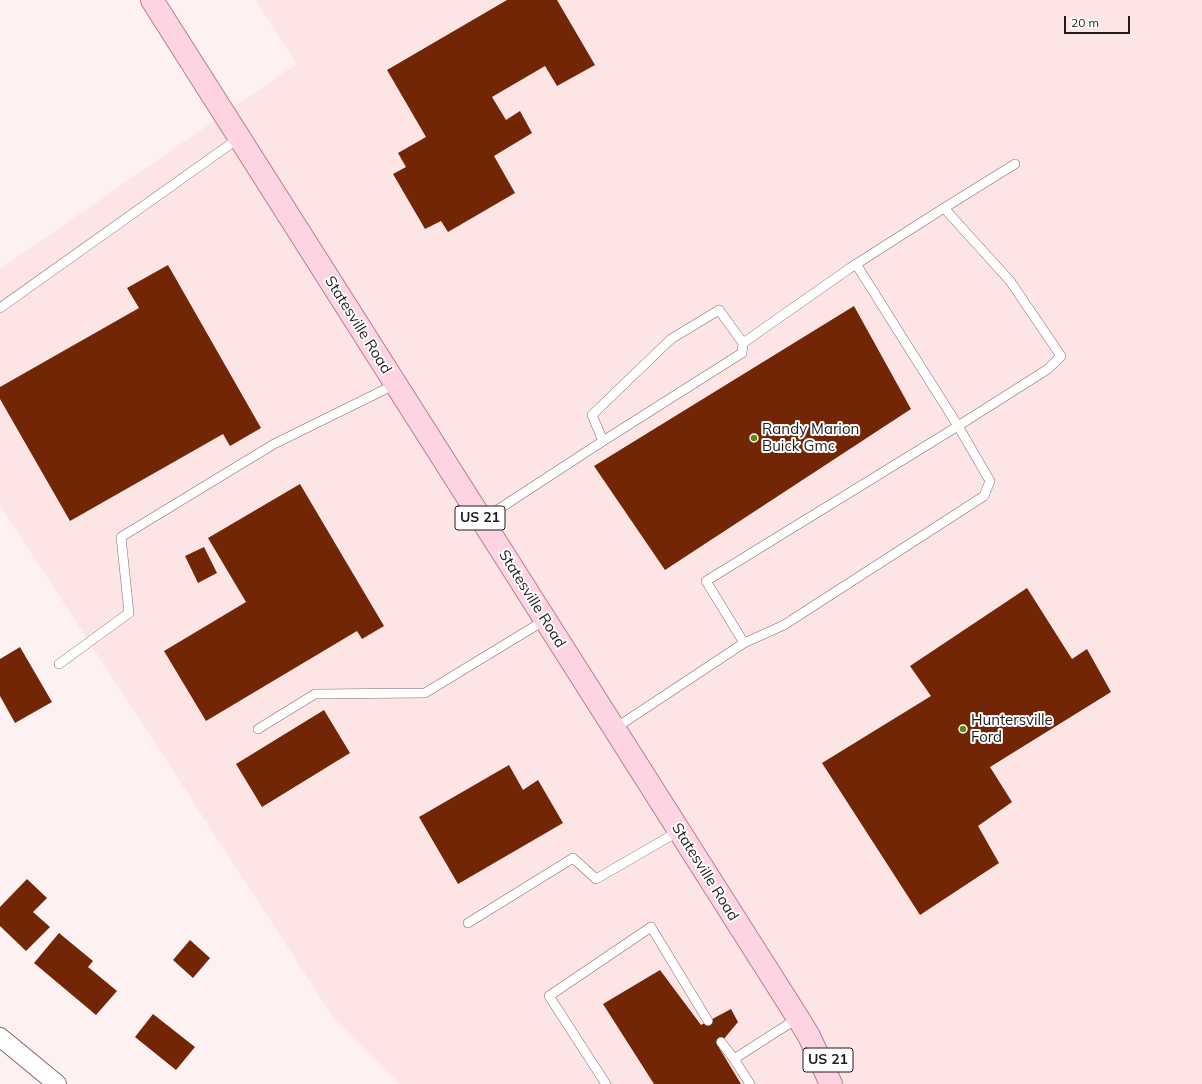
<!DOCTYPE html>
<html>
<head>
<meta charset="utf-8">
<style>
	body { margin:0 }
	#map { position:relative; width:1202px; height:1084px; overflow:hidden; background:#fef1f1; font-family:Mulish,sans-serif }
	canvas { display:block }
	.scale { position:absolute; left:1064px; top:16px; width:66px; height:18px; box-sizing:border-box; border:2px solid #231b1b; border-top:0; padding-left:5px; font-size:12px; line-height:14px; white-space:nowrap; color:#231b1b; -webkit-text-stroke:3px #fff; paint-order:stroke }
</style>
</head>
<body>
<div id="map">
<canvas width="1202" height="1084"></canvas>
<div class="scale">20 m</div>
</div>
<script>
const g = document.querySelector('canvas').getContext('2d');
g.lineJoin = 'round';
function fillPath(path, color) { g.fillStyle = color; g.fill(path, 'evenodd'); }
function trace(path, color, width, dash) { g.strokeStyle = color; g.lineWidth = width; g.lineCap = dash ? 'butt' : 'round'; g.setLineDash(dash || []); g.stroke(path); }
function label(font, color, halo, rows, align = 'center') {
  g.font = font + ' Mulish,sans-serif'; g.lineWidth = 4; g.setLineDash([]); g.textBaseline = 'middle'; g.strokeStyle = halo; g.fillStyle = color; for (const [text, x, y, turn = 0] of rows) {
    g.save(); g.translate(x, y); g.rotate((+turn || 0) * Math.PI / 180); g.textAlign = isNaN(turn) ? turn : align; if (halo) g.strokeText(text, 0, 0); g.fillText(text, 0, 0); g.restore();
  }
}
fillPath(new Path2D(`
	M256 0H1202V1084H400L335 1020 0 505V269L296 64Z`), '#fee5e5');
fillPath(new Path2D(`
	M507 0H557L595 65 557 86 545 66 492 97 506 120 520 111 532 133 494 156 515 193 448 232 441 221 425 229 393 174 406 167 398 153 426 137 387 70Z
	M168 265 261 428 230 446 223 434 70 521 0 399V387L139 308 127 288Z
	M854 306 911 409 665 570 594 466Z
	M300 484 384 626 362 639 357 631 206 721 164 651 246 602 208 538Z
	M204 547 217 573 198 583 185 556Z
	M1027 588 1072 659 1087 649 1111 692 990 767 1012 802 978 826 999 863 920 915 822 763 931 696 910 666Z
	M20 647 52 702 15 723 0 696V659Z
	M324 710 350 753 262 807 236 764Z
	M509 765 523 790 538 780 563 823 458 884 419 817Z
	M27 879 47 898 33 912 50 927 26 951 0 926V907Z
	M59 933 93 961 88 967 117 991 96 1015 34 963Z
	M190 940 210 958 193 978 173 960Z
	M660 970 701 1025 731 1009 738 1022 718 1046 741 1084H654L603 1004Z
	M153 1014 195 1047 176 1070 135 1037Z`), '#722605');
const service = new Path2D(`
	M944 208 1015 164
	M0 308 239 138
	M603 441 742 353 743 343
	M482 520 603 441 592 415 671 339 719 310 743 343 850 268 944 208 1010 281 1061 356 1048 369 958 426 990 481 984 496 784 625 744 643 614 729
	M744 643 706 581 958 426 856 264
	M59 664 129 613 121 537 274 444 396 384
	M258 729 315 694 425 693 545 620
	M468 923 573 858 596 879 679 831
	M721 1042 734 1059
	M606 1084 549 996 651 927 708 1021
	M750 1084 734 1059 798 1018`);
const minor = new Path2D(`
	M0 1037 57 1084`);
const primary = new Path2D(`
	M152 0 798 1018 809 1036 831 1084`);
trace(service, '#7f6c6c', 10);
trace(minor, '#7f6c6c', 20);
trace(primary, '#b17f90', 24);
trace(service, '#fff', 9);
trace(minor, '#fff', 18);
trace(primary, '#fed3e2', 22);
for (const [x, y, r, color] of [
	[754,438,4,"#5f8813"],
	[963,729,4,"#5f8813"]
]) { const dot = new Path2D(); dot.arc(x, y, r, 0, 2 * Math.PI); g.fillStyle = color; g.fill(dot); trace(dot, '#fff', 1.5); }
for (const [x, y, w] of [
	[480,518,50],
	[828,1060,50]
]) { const box = new Path2D(); box.roundRect(x - w / 2, y - 12, w, 24, 3); g.fillStyle = '#fff'; g.fill(box); trace(box, '#231b1b', 1); }
label('bold 14px', '#231b1b', null, [
	["US 21",480,518],
	["US 21",828,1060]
]);
label('15px', '#231b1b', '#fff', [
	["Statesville Road",358,325,58],
	["Statesville Road",532,599,58],
	["Statesville Road",705,872,58]
]);
label('15px', '#231b1b', '#fff', [
	["Randy Marion",762,429],
	["Buick Gmc",762,446],
	["Huntersville",971,720],
	["Ford",971,737]
], 'left');
</script>
</body>
</html>
